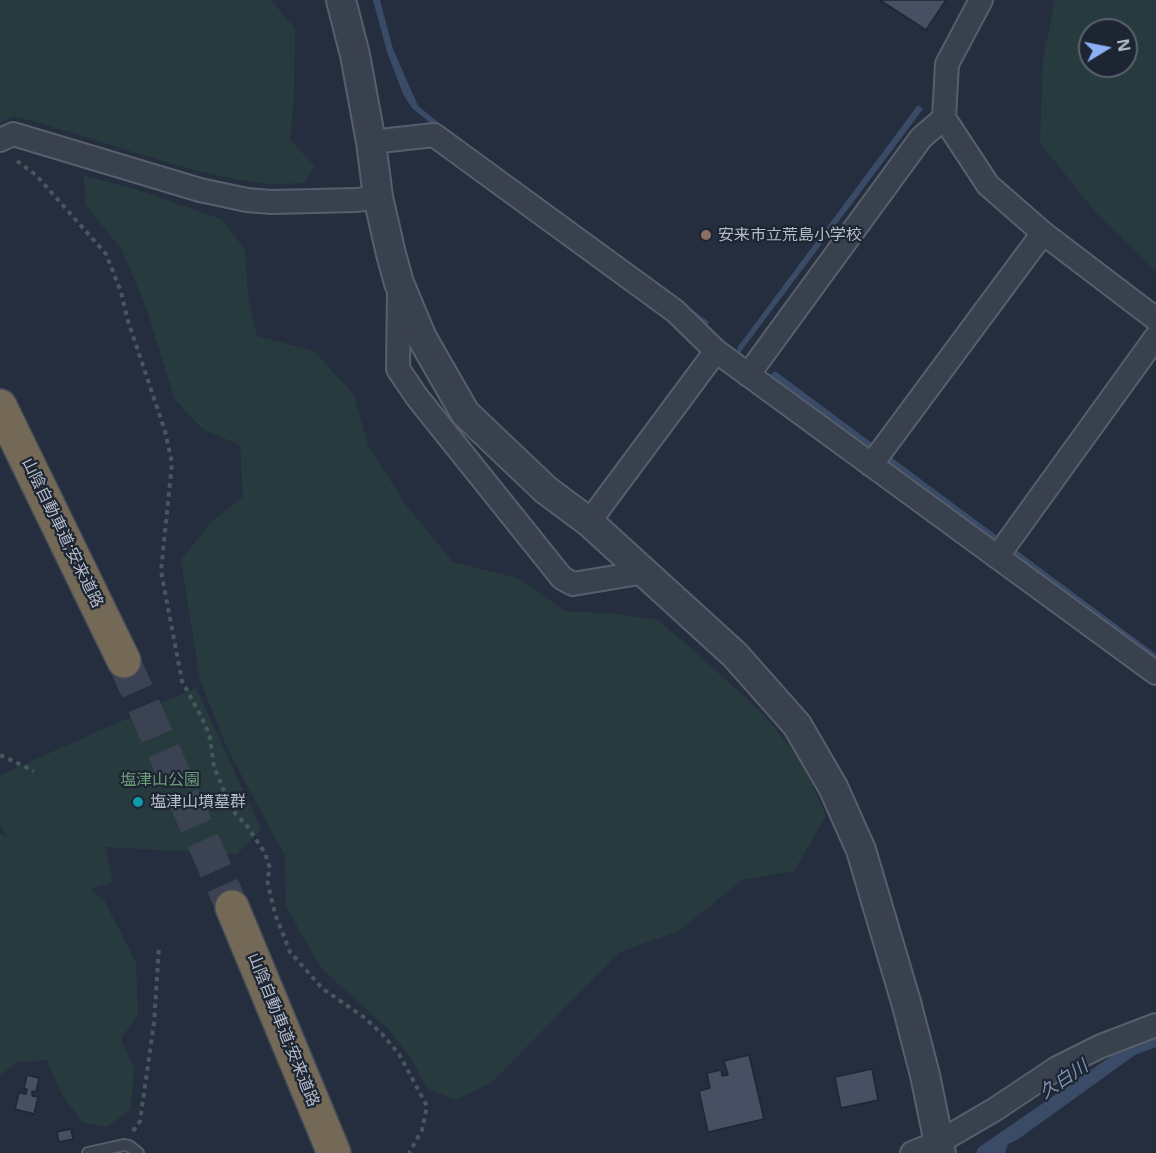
<!DOCTYPE html>
<html>
<head>
<meta charset="utf-8">
<style>
	body { margin:0 }
	#map { position:relative; width:1156px; height:1153px; overflow:hidden; background:#252e3e; font-family:"Noto Sans",sans-serif }
	canvas { display:block }
	.north { position:absolute; left:1078px; top:18px; width:60px; height:60px; box-sizing:border-box; background:#1d2533; border:2px solid #5a616f; border-radius:50%; rotate:80deg; font-size:16px; font-weight:700; line-height:24px; text-align:center; color:#b5bcc9 }
	.north::after { content:''; display:block; margin:auto; width:21px; height:27px; background:#8cb0f6; clip-path:polygon(50% 0,100% 100%,50% 72%,0 100%) }
</style>
</head>
<body>
<div id="map">
<canvas width="1156" height="1153"></canvas>
<div class="north">N</div>
</div>
<script>
const g = document.querySelector('canvas').getContext('2d');
g.lineJoin = 'round';
function fillPath(path, color) { g.fillStyle = color; g.fill(path, 'evenodd'); }
function trace(path, color, width, dash) { g.strokeStyle = color; g.lineWidth = width; g.lineCap = dash ? 'butt' : 'round'; g.setLineDash(dash || []); g.stroke(path); }
function label(font, color, halo, rows, align = 'center') {
  g.font = font + ' "Noto Sans","Noto Sans JP",sans-serif'; g.lineWidth = 4.5; g.setLineDash([]); g.textBaseline = 'middle'; g.strokeStyle = halo; g.fillStyle = color; for (const [text, x, y, turn = 0] of rows) {
    g.save(); g.translate(x, y); g.rotate((+turn || 0) * Math.PI / 180); g.textAlign = isNaN(turn) ? turn : align; if (halo) g.strokeText(text, 0, 0); g.fillText(text, 0, 0); g.restore();
  }
}
fillPath(new Path2D(`
	M0 0H271L295 29 294 98 290 140 315 166 304 183C292 183 279 185 267 184 179 173 98 137 13 116L0 123Z
	M1055 0H1156V271L1097 214 1040 143 1043 60ZM1090 30H1126V66H1090Z
	M84 176 138 190 223 220 245 250 248 297 257 336 314 351 354 395 368 445 405 504 453 562 518 578 565 611 617 614 658 620 712 667 764 715 803 763 826 816 794 871 742 880 679 931 620 952 491 1083 455 1100 427 1088 411 1058 388 1029 322 969 286 907 285 856 228 750 200 680 181 560 211 522 243 497 240 445 204 430 175 400 147 310 122 250 86 205Z
	M196 688 261 829 237 854 105 847 113 882 90 889 104 900 136 963 138 1014 121 1039 134 1069 130 1110 106 1127 83 1123 61 1093 47 1060 19 1062 0 1075V834L8 836 0 826V775Z`), '#273b3f');
fillPath(new Path2D(`
	M373 0H380L393 49 418 106 462 141 709 322 705 328 458 146 412 108 403 94 387 52Z
	M918 105 923 109 739 354 737 348Z
	M1156 1036V1047L1135 1055 1017 1140 1008 1144 1005 1153H976L978 1148 1114 1054Z`), '#3a4b67');
trace(new Path2D(`
	M775 376 1156 659`), '#3a4b67', 8);
const building = new Path2D(`
	M880 0H946L926 30Z
	M749 1055 764 1119 708 1132 699 1091 710 1088 707 1073 721 1070 722 1076 728 1075 724 1061Z
	M872 1069 878 1100 841 1108 835 1077Z
	M27 1075 39 1078 36 1092 32 1091V1096L38 1097 34 1114 15 1109 19 1093 26 1094 27 1089H24Z
	M71 1129 73 1139 59 1142 57 1132Z`);
fillPath(building, '#465062');
trace(building, '#1f2735', 1.5);
trace(new Path2D(`
	M124 661 232 907`), '#3b4353', 33, [33, 16]);
const service = new Path2D(`
	M88 1153 124 1145 129 1146 138 1153`);
const minor = new Path2D(`
	M981 0 947 64 944 118 988 185 1043 233 1156 319
	M0 140 13 134 200 190 247 200 272 202 357 200 378 197
	M371 142 434 135 675 311 716 351 1156 673
	M399 289 398 369 417 397 562 578 573 584 645 572
	M748 375 921 138 944 118
	M871 465 1043 233
	M589 522 716 351
	M997 557 1156 337
	M912 1153 939 1142 994 1110 1057 1068 1101 1046 1156 1025`);
const tertiary = new Path2D(`
	M341 0 355 55 371 142 378 197 391 254 399 283 422 338 465 413 546 490 589 522 735 655 797 725 833 787 861 850 906 1002 925 1075 941 1153`);
const motorway = new Path2D(`
	M0 406 124 661
	M232 907 334 1153`);
trace(service, '#575e6c', 14);
trace(minor, '#575e6c', 26);
trace(tertiary, '#575e6c', 32);
trace(motorway, '#434b59', 36);
trace(new Path2D(`
	M17 161 36 175 106 254 121 292 128 321 165 431 172 463 161 571 182 681 205 724 210 738 214 767 232 810 247 826 265 853 270 868 267 880 275 914 290 952 323 989 365 1018 382 1034 399 1054 427 1106 422 1130 409 1153
	M0 755 34 771
	M133 1131 140 1121 154 1023 159 946`), '#45585c', 4, [4.5, 4.5]);
trace(service, '#39404e', 10);
trace(minor, '#39404e', 22);
trace(tertiary, '#39404e', 28);
trace(motorway, '#746956', 33);
for (const [x, y, r, color] of [
	[706,235,6,"#8d6e63"],
	[138,802,6,"#0f9aa8"]
]) { const dot = new Path2D(); dot.arc(x, y, r, 0, 2 * Math.PI); g.fillStyle = color; g.fill(dot); trace(dot, '#1d2533', 2); }
label('16px', '#b5bcc9', '#1d2533', [
	["安来市立荒島小学校",718,235],
	["塩津山墳墓群",150,802]
], 'left');
label('16px', '#b5bcc9', '#1d2533', [
	["山陰自動車道;安来道路",62,533,64],
	["山陰自動車道;安来道路",283,1030,68]
]);
label('16px', '#6c9a78', '#1d2533', [
	["塩津山公園",160,780]
]);
label('italic 18px', '#7c90b0', '#1d2533', [
	["久白川",1064,1080,-34]
]);
</script>
</body>
</html>
